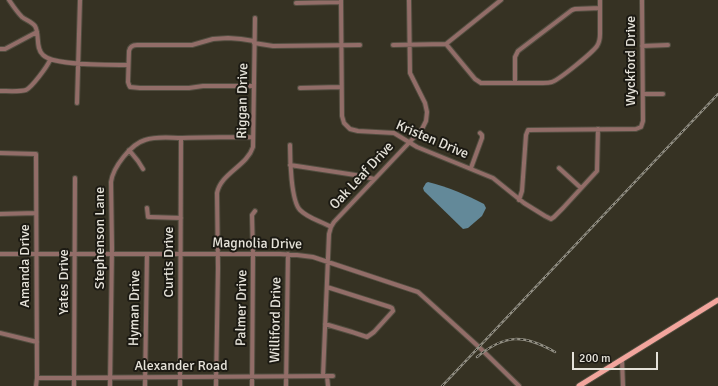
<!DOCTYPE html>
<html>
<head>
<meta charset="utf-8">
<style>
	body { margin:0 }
	#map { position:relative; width:718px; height:386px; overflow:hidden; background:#363223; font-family:Signika,sans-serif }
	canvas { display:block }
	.scale { position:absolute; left:572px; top:352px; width:86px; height:18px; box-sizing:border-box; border:2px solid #e5e2d9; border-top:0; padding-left:5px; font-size:12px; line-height:14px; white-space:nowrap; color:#e5e2d9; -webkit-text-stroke:3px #1c1a13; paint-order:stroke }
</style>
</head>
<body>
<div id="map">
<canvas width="718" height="386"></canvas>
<div class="scale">200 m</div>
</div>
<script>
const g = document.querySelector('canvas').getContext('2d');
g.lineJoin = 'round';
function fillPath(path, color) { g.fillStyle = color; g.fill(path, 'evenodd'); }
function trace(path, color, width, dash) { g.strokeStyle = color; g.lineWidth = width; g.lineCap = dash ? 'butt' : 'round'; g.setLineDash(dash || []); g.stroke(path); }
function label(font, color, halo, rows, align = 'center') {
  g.font = font + ' Signika,sans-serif'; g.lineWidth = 4; g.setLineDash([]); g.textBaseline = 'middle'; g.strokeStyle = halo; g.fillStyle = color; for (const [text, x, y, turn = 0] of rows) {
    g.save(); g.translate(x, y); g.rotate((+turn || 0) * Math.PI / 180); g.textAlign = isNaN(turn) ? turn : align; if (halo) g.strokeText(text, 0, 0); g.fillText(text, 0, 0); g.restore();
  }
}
fillPath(new Path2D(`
	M428 182C448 187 467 195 484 204L486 208 482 216 468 228 463 229 424 191 423 188 426 183Z`), '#638999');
const minor = new Path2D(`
	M9 0C13 6 17 12 22 17 26 20 32 22 35 26 40 34 35 48 43 55 54 66 111 65 128 65
	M341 0 342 116 344 123 350 129 358 131 394 133 417 147 493 178 524 203 545 216 551 219 554 217 563 208 597 171 598 129
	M296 3 341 2
	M254 43 273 46 360 45
	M446 44 475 79 481 83H543C546 83 549 83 552 82 560 79 592 53 597 46 599 43 600 39 600 34V0
	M446 44 501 0
	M393 45 446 44
	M642 46 668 45
	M0 49H5L37 32
	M515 83V57L518 51 572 10 575 9 600 8
	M254 86H203L189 88H140L130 87 129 85 128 82 129 51C130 46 133 45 137 45H192L213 39 228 38 241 39 254 41
	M300 88 341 87
	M0 91C7 91 20 92 26 90 32 87 47 67 50 60
	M643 94H663
	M77 103 80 0
	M290 145C290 159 291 201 300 210 309 219 321 221 331 227
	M129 150 138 161 143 169
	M0 153 36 154 37 378 36 386
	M290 165 362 176 374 179
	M471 168 482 138V135L480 133
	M559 168 581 188
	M519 200 522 191 526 135 528 130 636 129 641 127 643 121 642 0
	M147 208 148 217H150L181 218
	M0 214 36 213
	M0 254H280L297 255 313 257 418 292 427 300 479 347 519 386
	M325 324 352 332 367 337 374 332 393 311 392 308 390 307 327 287
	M0 333 37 342
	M622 360 623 386
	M323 376 329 234 331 227 334 222 422 129 426 121 427 112 425 103 410 73 409 0
	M327 376 328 386
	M37 378 333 376
	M74 386 75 178
	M110 386 112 248 111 182C113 167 131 144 145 140 157 136 170 138 182 138 206 137 229 137 253 137
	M145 386 147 254
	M180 386 181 138
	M216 386 218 268 217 193C221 173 247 166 253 147L255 18
	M252 386 253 254 252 215 255 211
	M286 386 288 254`);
const major = new Path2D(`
	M579 386 718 300`);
trace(minor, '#524e40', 6);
trace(major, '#524e40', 7);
trace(minor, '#926d68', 4);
trace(major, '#f2a59d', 5);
const rail = new Path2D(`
	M477 357C505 334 523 334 555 352
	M442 386 718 94`);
trace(rail, '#928f83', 2.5);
trace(rail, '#1c1a13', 1, [3]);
label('14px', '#e5e2d9', '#1c1a13', [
	["Wyckford Drive",631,61,-90],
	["Riggan Drive",243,101,-89],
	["Kristen Drive",432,140,23],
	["Oak Leaf Drive",362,176,-47],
	["Stephenson Lane",100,238,-90],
	["Magnolia Drive",257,244,1],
	["Curtis Drive",169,262,-90],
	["Amanda Drive",25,266,-90],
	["Yates Drive",64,282,-90],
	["Hyman Drive",135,308,-89],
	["Palmer Drive",242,308,-89],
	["Williford Drive",276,320,-89],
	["Alexander Road",181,366]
]);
</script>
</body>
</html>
